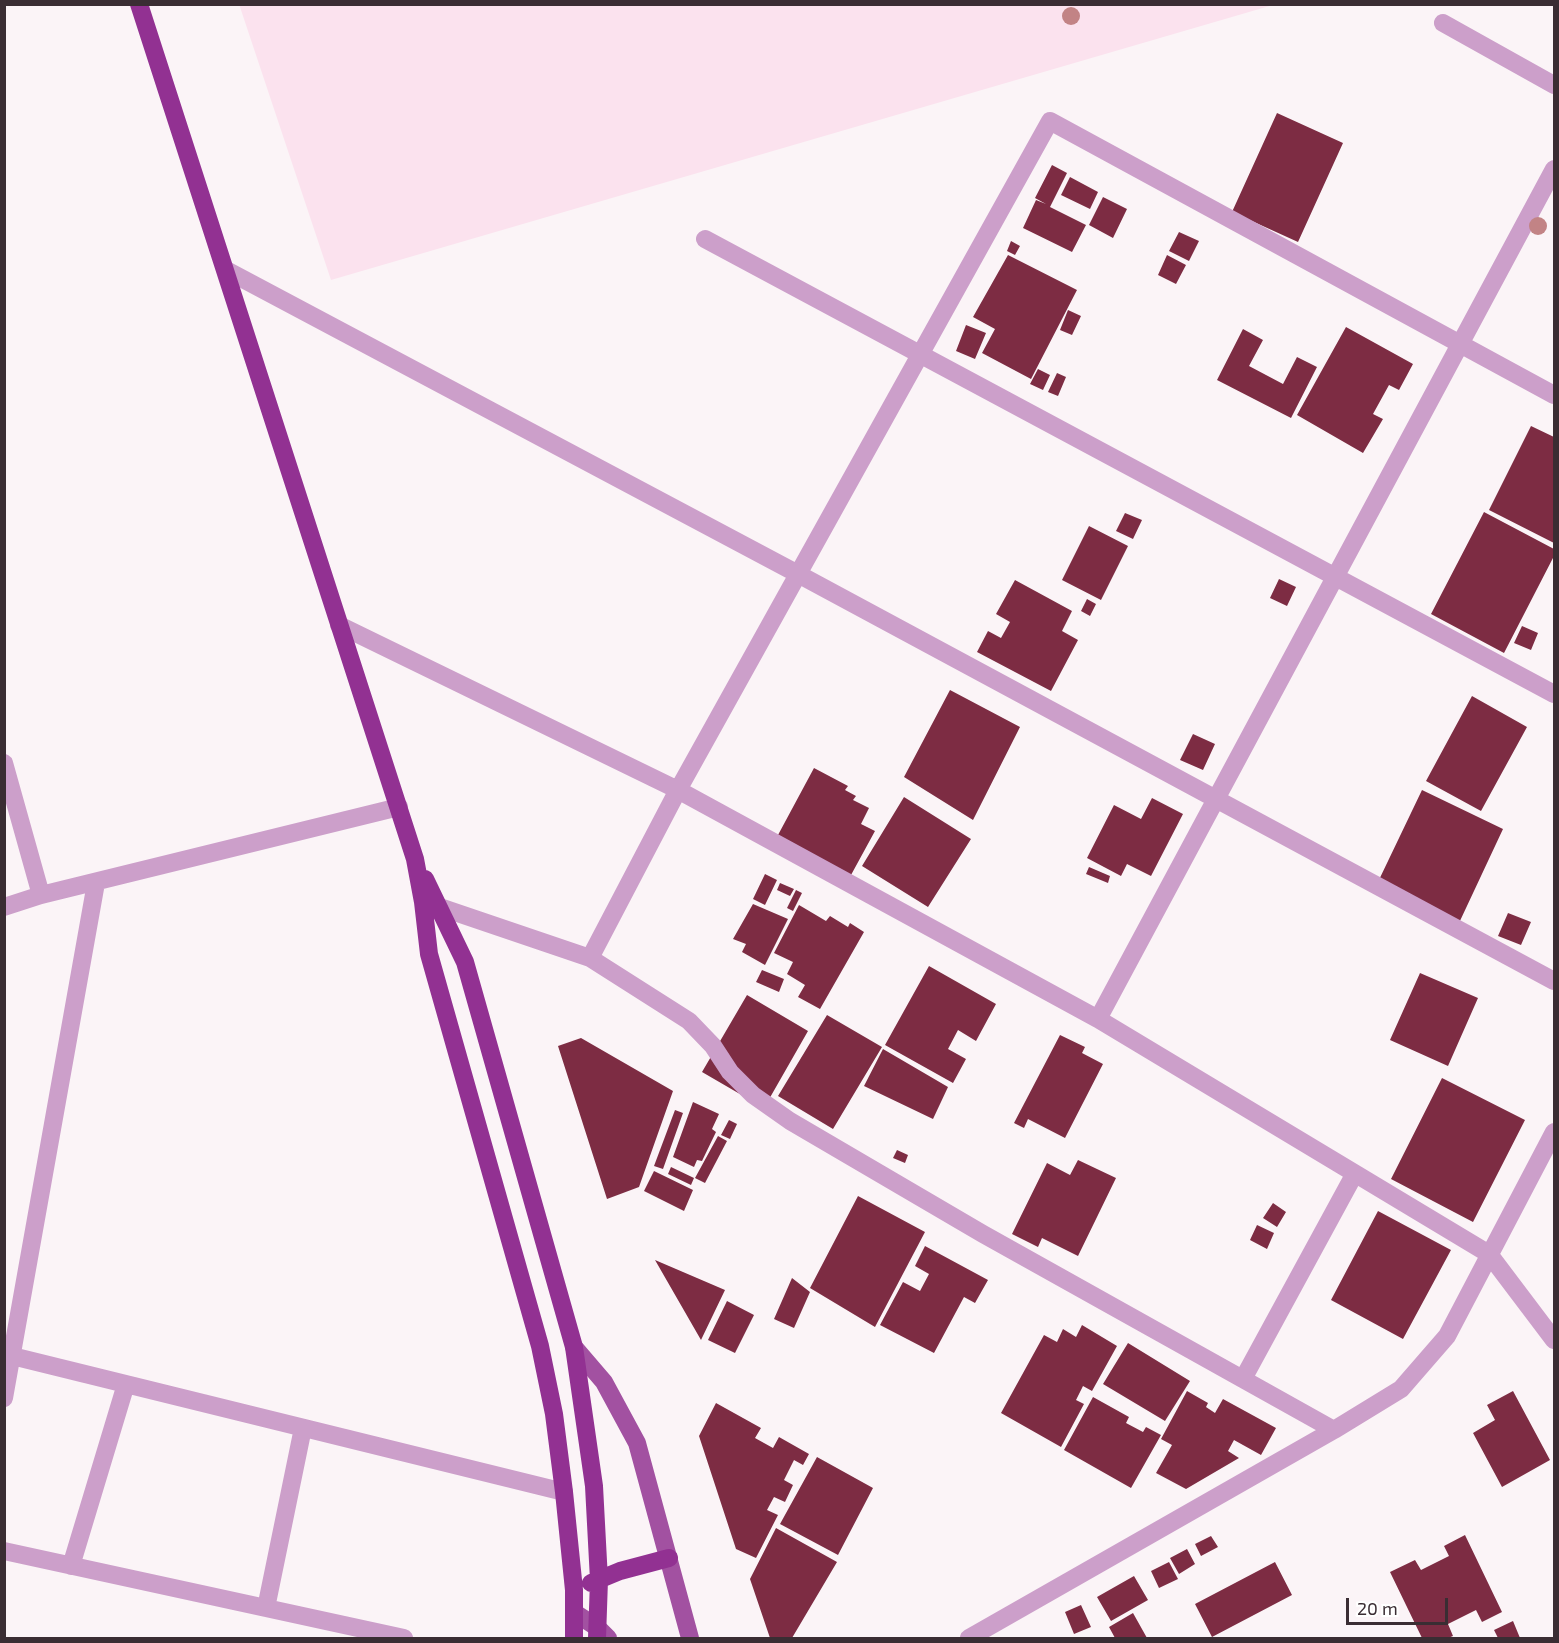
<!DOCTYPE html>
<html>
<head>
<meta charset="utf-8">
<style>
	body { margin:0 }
	#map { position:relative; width:1559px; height:1643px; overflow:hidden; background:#fbf4f7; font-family:"Exo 2",sans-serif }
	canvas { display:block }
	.frame { position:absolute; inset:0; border:6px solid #3a2d33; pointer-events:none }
	.scale { position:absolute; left:1346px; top:1598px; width:102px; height:27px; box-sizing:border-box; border:3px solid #3a2d33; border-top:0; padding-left:8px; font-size:18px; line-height:21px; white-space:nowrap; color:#3a2d33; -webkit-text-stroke:4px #fff; paint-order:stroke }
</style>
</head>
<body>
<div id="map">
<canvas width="1559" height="1643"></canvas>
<div class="frame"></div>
<div class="scale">20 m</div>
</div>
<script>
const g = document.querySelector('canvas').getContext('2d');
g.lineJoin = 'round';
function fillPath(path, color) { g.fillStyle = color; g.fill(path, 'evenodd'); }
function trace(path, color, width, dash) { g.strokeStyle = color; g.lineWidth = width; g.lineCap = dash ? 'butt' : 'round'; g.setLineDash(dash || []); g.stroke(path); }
fillPath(new Path2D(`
	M239 4H1273V5L331 280Z`), '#fbe2ee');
fillPath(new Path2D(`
	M1277 113 1343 143 1298 242 1232 212Z
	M1052 165 1067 173 1050 207 1086 225 1072 252 1023 228 1036 200 1046 204 1035 198Z
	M1070 177 1098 192 1090 209 1061 195Z
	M1103 197 1127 209 1113 238 1089 225Z
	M1179 232 1199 241 1189 261 1169 251Z
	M1011 241 1020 246 1015 255 1007 251Z
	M1008 255 1077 290 1031 379 982 353 995 329 973 317Z
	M1167 255 1186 265 1176 284 1158 275Z
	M1068 310 1081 316 1072 335 1060 330Z
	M966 325 986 333 975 359 956 351Z
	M1346 327 1413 364 1399 390 1389 385 1373 414 1383 419 1363 453 1297 415Z
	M1243 329 1263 340 1249 366 1283 384 1297 357 1317 367 1291 418 1217 380Z
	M1038 369 1050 375 1043 390 1030 384Z
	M1057 373 1066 377 1058 396 1048 392Z
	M1531 426 1554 437V543L1489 510Z
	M1484 512 1554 549V556L1504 653 1431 614Z
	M1125 513 1142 520 1133 539 1116 531Z
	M1089 526 1128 546 1101 600 1062 580Z
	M1279 579 1296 587 1287 606 1270 598Z
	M1015 580 1072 611 1062 631 1078 640 1051 691 977 652 988 631 1001 638 1010 622 996 614Z
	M1087 599 1096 604 1090 616 1081 611Z
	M1522 626 1538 633 1531 650 1514 643Z
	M950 690 1020 727 973 820 904 777Z
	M1472 696 1527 727 1481 811 1426 781Z
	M1193 734 1215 744 1203 770 1180 760Z
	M814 768 848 786 845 790 856 796 853 800 869 808 861 824 875 831 851 875 778 835Z
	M1422 790 1503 829 1459 923 1377 884Z
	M904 797 971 839 928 907 862 866Z
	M1152 798 1183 814 1151 876 1127 864 1121 876 1087 858 1114 805 1141 819Z
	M1089 867 1110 876 1108 883 1086 874Z
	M765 874 777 880 765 905 753 899Z
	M780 883 794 889 790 896 777 890Z
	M796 890 802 893 793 911 787 908Z
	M753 904 788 919 765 965 742 952 746 944 733 939Z
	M799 905 826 921 830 916 848 927 850 923 864 932 820 1009 798 997 805 985 787 974 793 962 774 953Z
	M1508 913 1531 922 1521 945 1498 936Z
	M929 966 996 1004 976 1041 958 1030 948 1049 966 1059 953 1083 885 1045Z
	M762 970 784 979 779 992 756 982Z
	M1420 973 1478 998 1448 1066 1390 1040Z
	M747 995 808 1031 764 1108 702 1072Z
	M827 1015 882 1047 833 1129 778 1096Z
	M1060 1035 1085 1047 1082 1053 1103 1064 1065 1138 1028 1119 1024 1128 1014 1123Z
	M581 1038 673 1091 639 1187 607 1199 558 1046Z
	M883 1049 948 1087 933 1119 864 1086Z
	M1442 1078 1525 1120 1473 1222 1391 1179Z
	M693 1102 719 1114 712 1129 716 1132 702 1161 697 1160 694 1167 673 1157Z
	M675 1110 683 1113 663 1169 654 1166Z
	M729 1120 737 1124 730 1139 721 1135Z
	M718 1136 727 1141 705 1183 695 1178Z
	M897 1150 908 1155 905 1163 893 1158Z
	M1078 1160 1116 1178 1078 1256 1042 1238 1038 1247 1012 1234 1047 1163 1070 1175Z
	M671 1167 694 1178 691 1185 668 1174Z
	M654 1171 693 1190 684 1211 644 1191Z
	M858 1196 925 1232 875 1327 810 1288Z
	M1273 1203 1286 1212 1277 1227 1263 1218Z
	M1378 1211 1451 1250 1403 1339 1331 1300Z
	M1257 1225 1274 1233 1267 1249 1250 1240Z
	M925 1246 988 1280 975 1303 964 1297 934 1353 880 1325 903 1282 920 1291 929 1274 915 1266Z
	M655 1260 725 1290 701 1340Z
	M792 1278 810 1292 794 1328 774 1319Z
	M727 1301 754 1315 735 1353 708 1340Z
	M1082 1325 1117 1346 1092 1391 1083 1386 1076 1400 1084 1404 1061 1447 1001 1413 1044 1335 1057 1342 1063 1329 1076 1337Z
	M1128 1343 1190 1381 1165 1421 1103 1384Z
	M1187 1391 1208 1403 1206 1407 1215 1413 1223 1399 1276 1428 1261 1455 1234 1440 1228 1451 1239 1458 1186 1489 1156 1473 1172 1445 1161 1439Z
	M1513 1391 1550 1460 1502 1487 1473 1433 1495 1420 1487 1405Z
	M1093 1397 1129 1417 1126 1423 1143 1432 1146 1427 1161 1435 1131 1488 1064 1450Z
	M716 1403 761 1428 755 1438 773 1448 779 1437 809 1454 803 1465 794 1460 784 1480 793 1485 785 1502 774 1497 767 1510 778 1515 756 1558 736 1549 699 1436Z
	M817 1457 873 1488 838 1555 780 1524Z
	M776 1528 837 1562 792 1638H770L750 1579Z
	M1465 1535 1502 1612 1482 1622 1476 1610 1448 1624 1453 1636 1448 1638H1422L1390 1572 1415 1560 1421 1570 1449 1556 1444 1546Z
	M1211 1536 1218 1547 1201 1556 1195 1544Z
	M1187 1549 1195 1564 1179 1574 1170 1558Z
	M1169 1562 1178 1579 1159 1588 1151 1571Z
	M1275 1562 1292 1595 1212 1637 1195 1604Z
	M1134 1576 1148 1600 1111 1621 1097 1597Z
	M1081 1605 1091 1627 1074 1634 1065 1612Z
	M1133 1613 1147 1638H1115L1109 1627Z
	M1513 1621 1520 1638H1498L1494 1630Z`), '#7d2c43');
trace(new Path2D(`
	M1443 23 1554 85
	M705 239 1554 694
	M226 270 798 574 1554 981
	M339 625 678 790 1098 1019 1489 1254 1554 1340
	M4 763 41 895
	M428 903 590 958 689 1021 713 1046 730 1072 753 1095 790 1121 983 1234 1334 1430
	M4 907 41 895 399 807
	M590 958 678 790 1050 121 1554 395
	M1098 1019 1554 169
	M4 1354 564 1492
	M1243 1379 1354 1175
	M4 1398 96 883
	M4 1551 404 1638
	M71 1566 126 1384
	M266 1608 303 1428
	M969 1638 1334 1430 1401 1389 1447 1336 1554 1132`), '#cc9fca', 18);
trace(new Path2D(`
	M574 1347 604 1382 637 1443 690 1638
	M575 1613 598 1628 608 1638`), '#a251a1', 18);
trace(new Path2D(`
	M139 4 415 859 423 902 429 954 540 1346 554 1414 564 1492 574 1590V1638
	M425 879 465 962 574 1347 594 1486 599 1580 597 1638
	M591 1583 620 1571 669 1558`), '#923192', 18);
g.fillStyle = '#c28385';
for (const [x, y] of [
	[1071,16],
	[1538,226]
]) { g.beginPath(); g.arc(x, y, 9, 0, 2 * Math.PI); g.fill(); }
</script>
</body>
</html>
